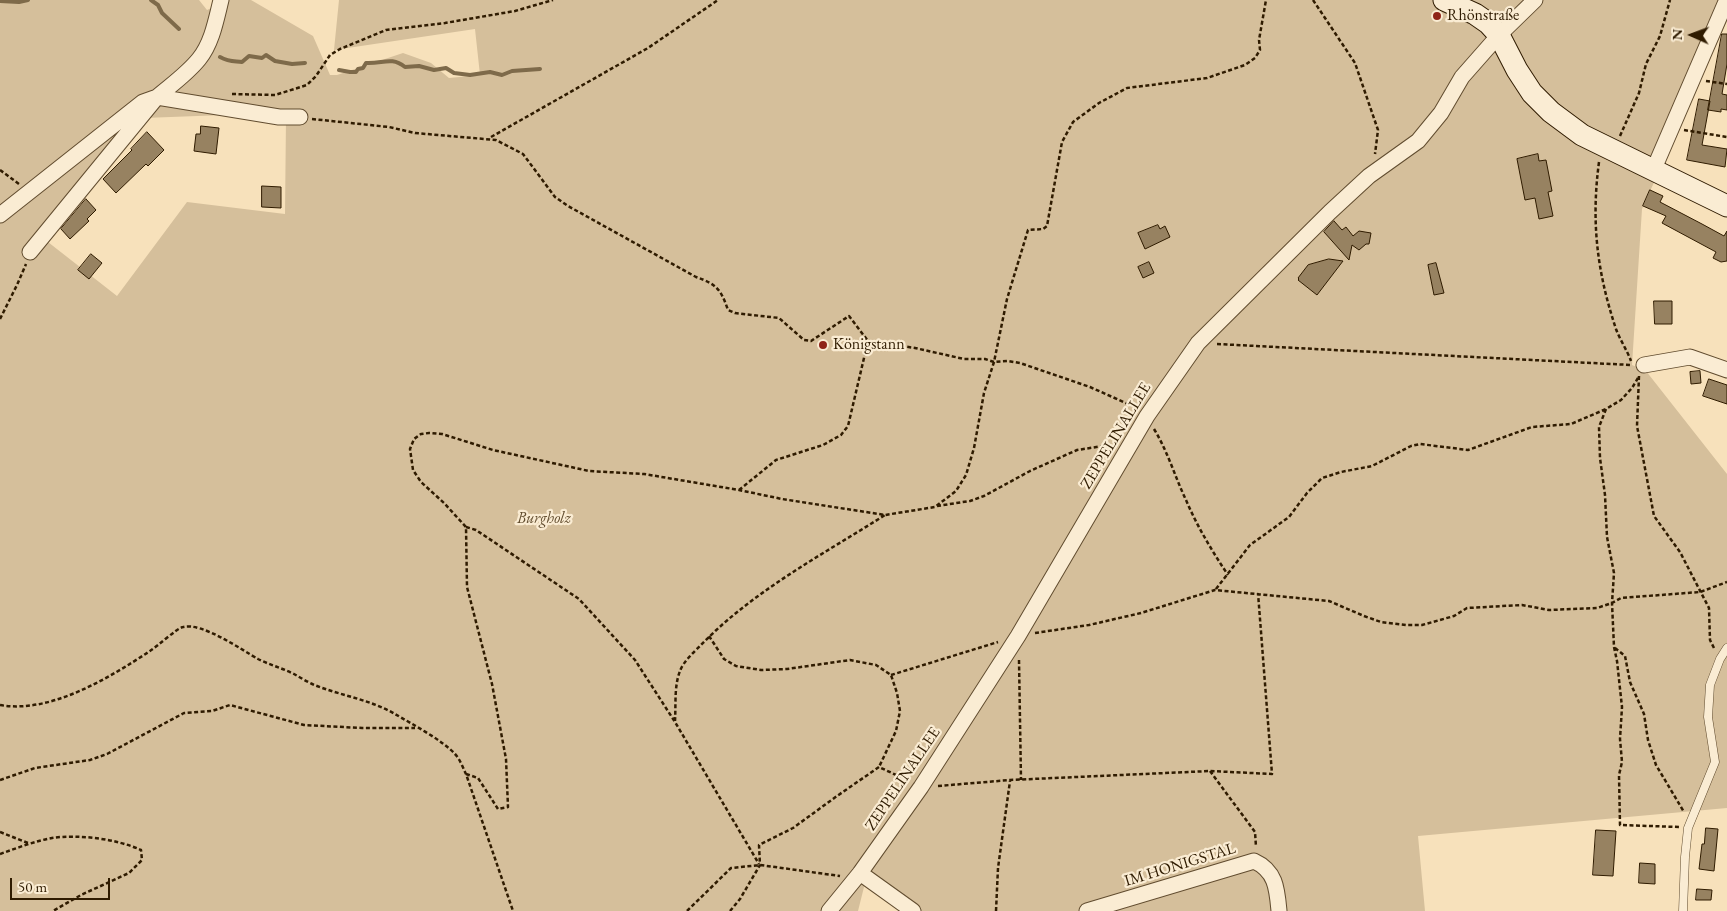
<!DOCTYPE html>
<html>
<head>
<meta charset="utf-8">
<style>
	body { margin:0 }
	#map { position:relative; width:1727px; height:911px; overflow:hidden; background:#f7e1bb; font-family:"EB Garamond",serif }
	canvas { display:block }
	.north { position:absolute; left:1667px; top:10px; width:50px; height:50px; -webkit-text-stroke:4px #faecd3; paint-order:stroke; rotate:272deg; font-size:14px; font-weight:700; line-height:20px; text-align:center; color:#2f1b00 }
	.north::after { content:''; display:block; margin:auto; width:18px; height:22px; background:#2f1b00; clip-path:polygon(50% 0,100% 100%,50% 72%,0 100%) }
	.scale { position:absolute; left:10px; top:878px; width:100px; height:22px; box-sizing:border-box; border:2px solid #2f1b00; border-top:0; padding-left:6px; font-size:15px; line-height:18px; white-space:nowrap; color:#2f1b00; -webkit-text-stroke:4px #faecd3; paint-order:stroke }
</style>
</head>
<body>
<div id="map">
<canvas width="1727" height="911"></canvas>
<div class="north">N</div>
<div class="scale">50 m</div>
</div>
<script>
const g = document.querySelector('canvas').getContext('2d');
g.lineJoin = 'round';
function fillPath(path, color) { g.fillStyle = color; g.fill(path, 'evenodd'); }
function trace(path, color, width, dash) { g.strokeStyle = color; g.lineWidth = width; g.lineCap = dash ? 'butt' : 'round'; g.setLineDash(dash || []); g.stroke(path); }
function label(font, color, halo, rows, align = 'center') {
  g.font = font + ' "EB Garamond",serif'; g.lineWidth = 4.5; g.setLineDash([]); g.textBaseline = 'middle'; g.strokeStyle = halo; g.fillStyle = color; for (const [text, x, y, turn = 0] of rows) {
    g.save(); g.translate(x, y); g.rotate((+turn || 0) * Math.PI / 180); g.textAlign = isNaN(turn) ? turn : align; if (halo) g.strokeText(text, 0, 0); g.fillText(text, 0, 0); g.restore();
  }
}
fillPath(new Path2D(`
	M0 0H199L207 10 229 0H251L313 36 330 75H337L403 53 431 63 449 78 480 75 475 29 334 50 339 0H1727V21L1642 209 1632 365 1646 371 1727 474V808L1418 836 1425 911H900L865 883 858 911H0ZM224 115 286 118 285 214 187 202 117 296 39 235 144 118Z`), '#d5bf9b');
trace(new Path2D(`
	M151 0 158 5 162 13 179 29
	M0 1 19 2 28 0
	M220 57C229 62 233 61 242 62L249 56 262 58 266 55 275 61 292 64 305 63
	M339 70 350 72H356L358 69 363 68 366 63C383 64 391 56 405 67L419 66 434 70 446 68 454 73 470 75 490 72 502 75 512 71 540 69`), '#7e6a4a', 4);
const building = new Path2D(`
	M1722 34H1727V64L1722 94 1727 95V110L1721 109V112L1708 110Z
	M1699 99 1710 101 1702 145 1727 149 1725 167 1687 160Z
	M201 126 219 128 216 154 194 151 196 134H200Z
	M147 132 164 150 148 166 146 164 116 193 103 179 132 150 131 149Z
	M1538 154 1539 161 1546 160 1552 191 1548 192 1553 216 1539 219 1535 198 1525 200 1517 159Z
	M262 186 281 187V208L262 207Z
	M1650 190 1663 196 1660 202 1702 224 1724 236 1727 231V261L1721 262 1713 258 1716 252 1662 223 1666 216 1643 206Z
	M86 199 96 210 87 219 89 221 70 239 61 229Z
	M1334 221 1342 230 1346 227 1353 236 1359 231 1371 233 1369 244H1366L1359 250 1352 245 1349 260 1324 232Z
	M1158 225 1160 229 1165 226 1170 237 1145 249 1138 233Z
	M91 254 102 263 89 279 78 270Z
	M1329 259 1343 261 1317 295 1298 280 1299 279 1298 278 1308 265Z
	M1149 262 1154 273 1143 278 1138 267Z
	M1436 263 1444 293 1434 295 1428 265Z
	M1654 301H1672V324H1655Z
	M1700 371 1701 383 1691 384 1690 372Z
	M1709 379 1727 385V404L1703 396Z
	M1706 828 1718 829 1714 871 1699 869 1702 844H1704Z
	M1596 830 1616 831 1613 876 1593 875Z
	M1640 863 1655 864V884L1639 883Z
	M1697 889 1712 890 1711 900H1696Z`);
fillPath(building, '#978261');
trace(building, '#2f1b00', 1);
const lane = new Path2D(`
	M1683 911 1685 857 1688 828 1715 762 1708 717 1710 685 1720 659 1727 648`);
const street = new Path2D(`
	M1653 171 1725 4
	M0 215 143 102 157 97 279 117H300
	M30 252 157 97C171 85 187 74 199 59 212 43 216 20 221 0
	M1644 365 1690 357 1727 370
	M860 873 913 911
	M829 911 860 873 921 787 1018 636 1147 416 1198 343 1330 212 1369 176 1418 141 1441 113 1462 77 1499 35 1535 0
	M1087 911 1254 861C1276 871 1277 889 1279 911`);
const secondary = new Path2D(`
	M1444 0 1475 14 1488 23 1499 35 1517 70 1532 93 1551 112 1582 135 1727 206`);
trace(lane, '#614c2f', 9);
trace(street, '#614c2f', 17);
trace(secondary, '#2f1b00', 23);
trace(new Path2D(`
	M1313 0 1355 63 1378 130 1375 154
	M1706 81 1727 84
	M232 94 275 95 307 85 316 76 330 55 340 49 386 30 445 23 515 11 553 0
	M312 119 389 127 415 133 496 140 523 154 555 197 568 206 696 277C717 284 721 290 728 310L735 313 779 318 804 340 811 341 849 316 868 341 915 348 964 359H985L994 362 1008 361 1020 363 1090 387 1137 408
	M1684 130 1727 137
	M1620 136 1639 93 1646 64 1660 36 1670 0
	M491 137 648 48 718 0
	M1599 162C1591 222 1597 272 1616 329 1620 340 1627 350 1631 361
	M0 170 19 184
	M0 319 17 285 26 264
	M1217 344 1631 365
	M1639 376 1637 426 1654 516 1680 552 1709 608 1710 640 1715 650
	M1638 378 1632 388 1621 400 1606 409 1599 427 1600 458 1605 495 1607 537 1614 573 1612 603 1614 647 1617 661 1622 707 1620 739 1622 762 1619 775 1620 825 1679 827
	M1154 429C1168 452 1175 477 1186 500 1197 526 1212 551 1228 575
	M739 490 776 460 823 445 841 435 848 426 868 341
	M937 506 970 501 984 496 1030 471 1077 450 1116 444
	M466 527 476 530 579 599 635 660 675 722 759 864
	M1216 589 1250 545 1289 517 1307 493 1322 478 1341 472 1372 466 1411 446 1420 444 1468 450 1532 427 1571 424 1606 409
	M1035 633 1089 625 1141 613 1215 590 1329 601 1364 616 1381 622 1406 625H1422L1454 616 1467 608 1522 605 1549 610 1597 608 1612 603 1621 598 1700 592 1727 582
	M709 636 724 659 736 666 761 670 787 669 850 660 876 665 891 675 897 693 900 711 896 731 879 767
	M1615 648 1625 656 1630 682 1644 714 1648 740 1656 765 1684 812
	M1019 660 1021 780
	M891 675 998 642
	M0 705C50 714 109 678 150 651 158 646 177 628 183 627 202 622 242 650 258 659 270 665 282 668 294 674 301 678 309 683 317 686 343 696 371 700 395 714 412 724 442 740 455 754 460 759 463 768 466 774L513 911
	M675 721C676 705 674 686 680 671 683 662 694 652 701 645 753 591 822 555 885 515
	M1210 771 1255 832 1256 847
	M466 774 478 778 498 809 508 807 506 759 492 684 467 587 466 527 444 503 421 482 413 470 410 449 414 439 421 434 429 433 442 434 493 450 589 471 644 474 739 490 782 499 885 515 935 507 956 491 966 475 974 448 984 393 994 362 1007 299 1028 230 1043 229 1047 226 1062 142 1073 122 1099 103 1127 88 1207 78 1245 65 1255 58 1260 50 1259 40 1266 0
	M0 780 35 768 90 760 107 754 184 713 212 711 230 705 304 725 362 728H415
	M938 786 1010 780 1210 771 1272 774 1258 593
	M0 832 28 843
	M0 854C17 848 35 841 52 838 79 834 117 839 141 850L142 860 129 873 81 895 53 911
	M687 911 731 868 760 865 840 876
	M730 911 740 899 760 865 759 845 793 828 837 796 879 767 909 781
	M996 911 998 868 1010 781`), '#2f1b00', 2.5, [4, 2.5]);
trace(lane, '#faecd3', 8);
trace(street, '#faecd3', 15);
trace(secondary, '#faecd3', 21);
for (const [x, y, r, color] of [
	[1437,16,5,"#8f2418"],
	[823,345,5,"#8f2418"]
]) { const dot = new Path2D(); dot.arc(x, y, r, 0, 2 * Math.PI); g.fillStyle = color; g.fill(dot); trace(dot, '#faecd3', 2); }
label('16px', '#2f1b00', '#faecd3', [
	["Rhönstraße",1447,16],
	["Königstann",833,345]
], 'left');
label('16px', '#2f1b00', '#faecd3', [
	["ZEPPELINALLEE",1116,436,-59],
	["ZEPPELINALLEE",903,779,-56],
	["IM HONIGSTAL",1180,865,-17]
]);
label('italic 16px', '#614c2e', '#faecd3', [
	["Burgholz",544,519]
]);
</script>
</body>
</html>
